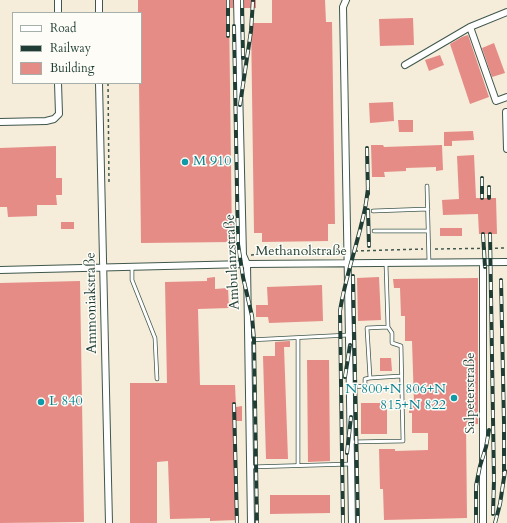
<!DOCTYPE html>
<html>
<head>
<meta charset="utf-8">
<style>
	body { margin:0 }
	#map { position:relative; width:507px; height:523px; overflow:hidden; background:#f5ecd9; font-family:Cardo,serif }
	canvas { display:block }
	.legend { position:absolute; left:12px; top:12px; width:130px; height:72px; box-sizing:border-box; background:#fdfcf7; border:1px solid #a4b0a9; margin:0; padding:5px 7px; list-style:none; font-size:12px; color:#1f3d34 }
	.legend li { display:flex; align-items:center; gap:8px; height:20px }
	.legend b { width:20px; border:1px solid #a4b0a9 }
</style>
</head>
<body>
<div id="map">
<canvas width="507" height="523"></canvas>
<ul class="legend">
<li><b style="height:5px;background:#fff"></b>Road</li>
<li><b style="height:5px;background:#1f3d34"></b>Railway</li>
<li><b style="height:11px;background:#e68c87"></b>Building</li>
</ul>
</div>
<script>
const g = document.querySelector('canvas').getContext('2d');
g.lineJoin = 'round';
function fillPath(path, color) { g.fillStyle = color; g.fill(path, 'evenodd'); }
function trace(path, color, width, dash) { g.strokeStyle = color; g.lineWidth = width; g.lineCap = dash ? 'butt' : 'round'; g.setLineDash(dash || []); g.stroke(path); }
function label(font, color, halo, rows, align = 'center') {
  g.font = font + ' Cardo,serif'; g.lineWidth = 3; g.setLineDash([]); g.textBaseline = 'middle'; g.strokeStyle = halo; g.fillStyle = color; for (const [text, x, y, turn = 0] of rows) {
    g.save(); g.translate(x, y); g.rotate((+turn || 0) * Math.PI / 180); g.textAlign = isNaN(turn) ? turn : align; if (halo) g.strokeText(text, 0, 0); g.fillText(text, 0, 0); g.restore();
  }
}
fillPath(new Path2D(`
	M138 0H233V8H229L232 242 141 243 139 83H141V13H138Z
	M242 0H256V8H242Z
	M272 0H325L326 22H332L335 224H328V241L262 242V233H254L251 23H272Z
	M413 18 414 45 380 46 379 19Z
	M468 35 489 97 470 104 450 44 462 37Z
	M494 43 505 73 492 77 482 48Z
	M440 55 444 65 429 71 425 60Z
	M393 102 394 121 370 123 369 103Z
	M398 120H413V132H399Z
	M473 131 474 140 452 141V146H444V132Z
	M371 145H383L384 147 442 145 443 170 436 171V167L406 168V171L384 172 385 177H372Z
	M56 146V178H62V195H56L57 205H37V216L8 217 7 207H0V148Z
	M474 155 476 198H496L497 234H479L478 214 443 215 442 200 459 199 457 156Z
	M61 222H74V229H61Z
	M440 228H462V236H440Z
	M215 277V289L228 288 229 308 198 309 200 385H235L236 407 242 406V421H236L237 520 210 521V518L170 519 168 461 157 462V523H130V383H167L165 282 207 281V278Z
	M379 277 381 320 358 321 357 278Z
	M478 278V424L466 425 467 518 384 520 383 489H380L379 449H395V451L428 450V433H412V413H409V403H414L412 341H405V316H401L400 288H394L393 279Z
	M80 281 84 522 0 523V283Z
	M322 285 323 321 269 323 268 317H256V305H268L267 287Z
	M290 341V347H284L288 459H266L263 356H275V342Z
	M380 358H391L392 371H380Z
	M307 360H329L330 461 308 462Z
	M361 403H387V434H361Z
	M270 495H330V513L270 514Z`), '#e68c87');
const service = new Path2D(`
	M427 186 429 263
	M373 211 428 209
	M374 231H428
	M132 267V280L155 338 157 379
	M298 338V465
	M249 340 349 335
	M370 378 401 376
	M350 387 365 386V379L370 378 367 328 388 327
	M351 442 403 441 401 346 392 343V333L388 327 386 264
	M250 467 351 464`);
const minor = new Path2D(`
	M58 0V13
	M237 0 243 255 247 264 251 523
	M346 0 343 7C347 179 349 351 352 523
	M507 12 470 27 496 101 507 97
	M99 13V0
	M405 65 470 27
	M99 83 109 523
	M507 112H506L507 149
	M0 122 46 121 54 119 59 114 58 83
	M483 262V523
	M0 270 247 264 507 262`);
trace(service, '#3f574d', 4.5);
trace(minor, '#3f574d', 8);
trace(new Path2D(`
	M108 83 109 183
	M435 249 507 248
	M355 251 423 249
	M251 255 341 251`), '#3f574d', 1.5, [3, 3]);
trace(service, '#fff', 3);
trace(minor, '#fff', 6);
const rail = new Path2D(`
	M228 0V36
	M242 0 243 58
	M234 26 238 244 243 277 252 316 254 340 257 523
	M240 105 251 31 253 0
	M367 148 368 194
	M482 178V198
	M489 187V198
	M368 210 369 246
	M483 234 485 267
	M490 234 494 480 493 514
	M353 276 358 523
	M501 280 504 423V476
	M345 377 350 345
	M234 404 237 523
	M347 453 351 417
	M343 523 340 311C345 278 357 246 364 213 366 205 367 196 368 188
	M476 523V486L480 466 486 447 489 430
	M495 523 500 504 505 471`);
trace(rail, '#1f3d34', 4);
trace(rail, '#fdfcf7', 2.5, [8]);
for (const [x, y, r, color] of [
	[185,162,4,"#0f9aa8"],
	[454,398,4,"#0f9aa8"],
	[41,402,4,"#0f9aa8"]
]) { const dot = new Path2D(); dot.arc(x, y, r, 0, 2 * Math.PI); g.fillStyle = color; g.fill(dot); trace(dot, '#fdfcf7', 1.5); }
label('14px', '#0d838f', '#fdfcf7', [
	["M 910",193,162],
	["N 800+N 806+N",446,390,"right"],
	["815+N 822",446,406,"right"],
	["L 840",49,402]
], 'left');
label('14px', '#1f3d34', '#fdfcf7', [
	["Methanolstraße",301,252],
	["Ambulanzstraße",233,262,-93],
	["Ammoniakstraße",92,303,-91],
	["Salpeterstraße",471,393,-90]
]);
</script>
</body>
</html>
